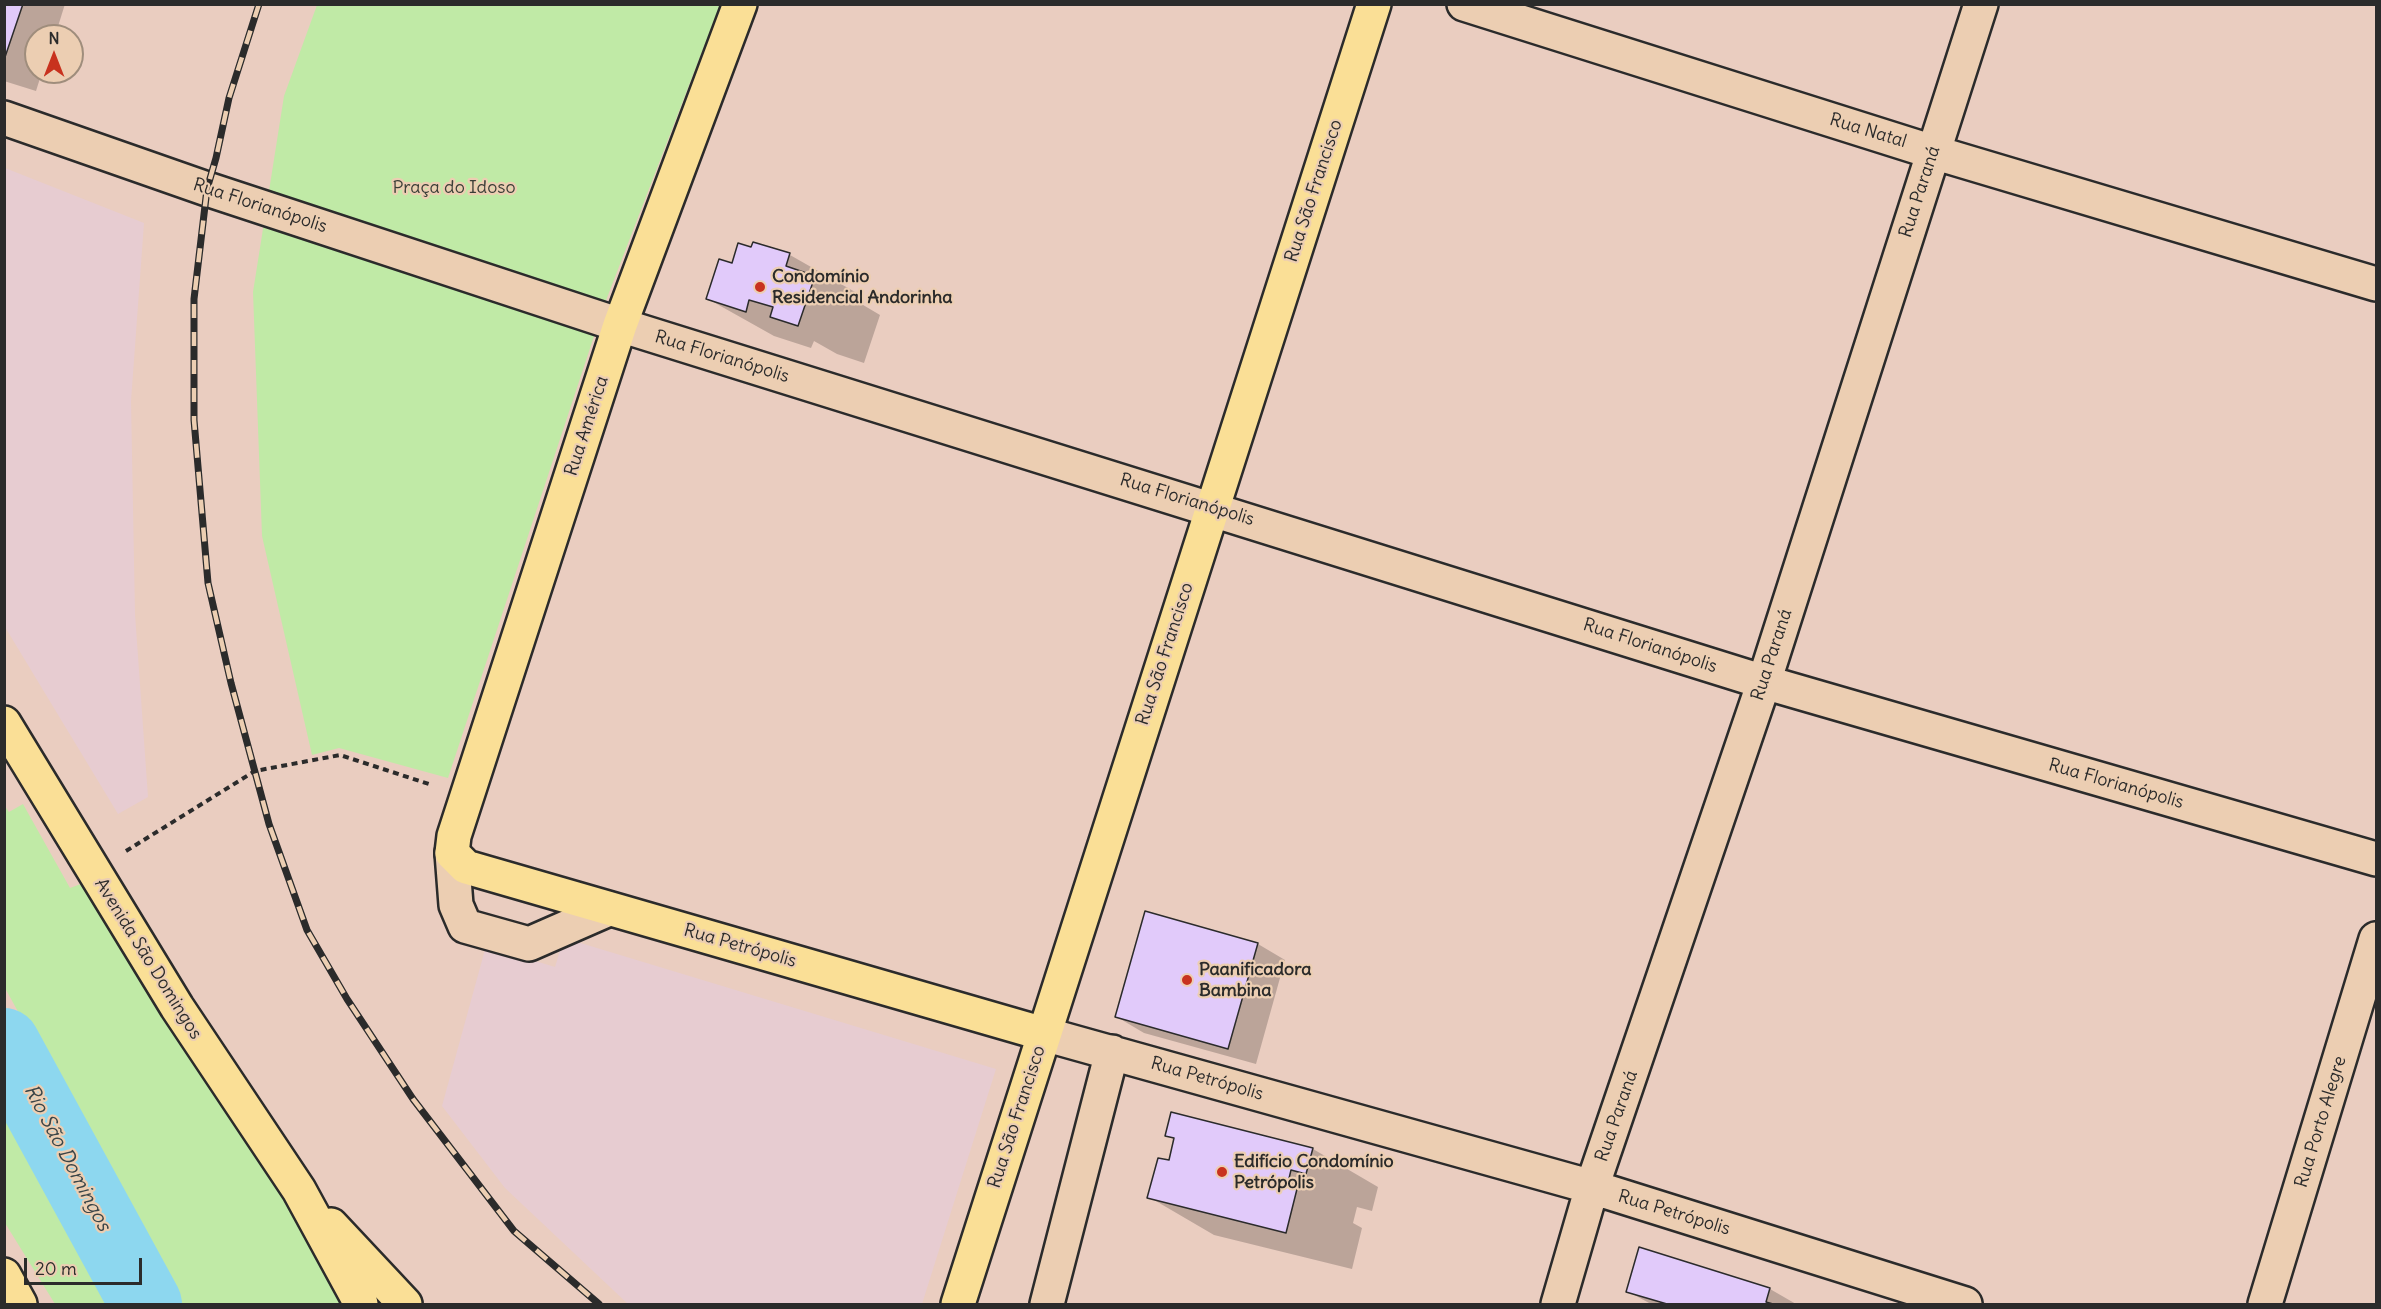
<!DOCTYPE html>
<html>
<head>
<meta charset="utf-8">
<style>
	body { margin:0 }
	#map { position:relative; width:2381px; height:1309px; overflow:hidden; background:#eacdc0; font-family:Delius,sans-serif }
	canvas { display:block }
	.frame { position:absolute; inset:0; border:6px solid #2b2b2b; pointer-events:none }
	.north { position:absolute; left:24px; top:24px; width:60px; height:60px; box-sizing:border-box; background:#ecceb2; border:2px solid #9f8d7c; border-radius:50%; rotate:0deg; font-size:16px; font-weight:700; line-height:24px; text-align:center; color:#2b2b2b }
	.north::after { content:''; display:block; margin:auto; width:21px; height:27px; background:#c8321e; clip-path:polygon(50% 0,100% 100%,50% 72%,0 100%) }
	.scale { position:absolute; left:24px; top:1258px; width:118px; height:27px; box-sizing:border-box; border:3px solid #2b2b2b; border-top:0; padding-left:8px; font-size:18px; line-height:21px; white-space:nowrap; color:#2b2b2b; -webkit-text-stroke:4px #ecceb2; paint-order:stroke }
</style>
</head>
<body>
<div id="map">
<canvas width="2381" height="1309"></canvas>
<div class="frame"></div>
<div class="north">N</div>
<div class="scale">20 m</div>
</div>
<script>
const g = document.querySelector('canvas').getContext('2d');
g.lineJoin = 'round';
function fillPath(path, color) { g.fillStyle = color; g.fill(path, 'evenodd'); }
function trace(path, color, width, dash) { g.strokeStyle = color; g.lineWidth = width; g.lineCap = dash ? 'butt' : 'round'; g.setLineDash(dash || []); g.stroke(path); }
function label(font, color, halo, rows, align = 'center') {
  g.font = font + ' Delius,sans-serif'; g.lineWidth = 4.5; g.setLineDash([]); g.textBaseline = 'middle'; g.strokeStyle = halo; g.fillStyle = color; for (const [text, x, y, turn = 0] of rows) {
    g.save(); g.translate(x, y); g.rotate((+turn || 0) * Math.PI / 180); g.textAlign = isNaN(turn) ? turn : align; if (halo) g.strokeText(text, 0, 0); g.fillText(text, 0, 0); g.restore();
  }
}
fillPath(new Path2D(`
	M5 168 144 223 131 401 135 614 148 797 118 814 5 627Z
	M564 938 996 1069 922 1304H628L505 1188 442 1106 486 946 555 967Z`), '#e7ccd1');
fillPath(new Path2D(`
	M317 5H720L605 303 448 778 339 748 312 755 262 536 253 292 284 96Z
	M23 804 70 888 86 882 352 1304H179L5 988 4 805 9 812Z
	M4 1068H5L134 1304H55L5 1223Z`), '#c0eaa6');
fillPath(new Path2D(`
	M4 4H65L55 36H36V72H42L36 91 4 81Z
	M754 244 790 255 855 292 853 299 880 315 864 363 837 354 814 341 811 348 774 336 708 299 733 265 752 248Z
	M1146 913 1258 944 1285 960 1256 1064 1144 1033 1117 1017Z
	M1167 1135 1313 1149 1378 1187 1372 1211 1357 1207 1353 1223 1362 1228 1352 1269 1214 1235 1149 1197 1170 1162 1175 1140Z
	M1770 1289 1796 1304H1651L1627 1291Z`), '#0003');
trace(new Path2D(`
	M4 1044 146 1304`), '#8dd7ef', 72);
const building = new Path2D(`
	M4 4H23L4 60Z
	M753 242 790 253 786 266 815 276 798 326 770 317 773 307 749 300 746 312 706 299 719 259 732 263 738 243 751 247Z
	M1145 911 1258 943 1228 1049 1115 1017Z
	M1171 1112 1313 1148 1306 1174 1291 1170 1287 1187 1297 1189 1286 1233 1147 1198 1158 1158 1169 1160 1174 1138 1165 1136Z
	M1639 1247 1770 1288 1766 1302 1773 1304H1667L1626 1292Z`);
fillPath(building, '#e1cafa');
trace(building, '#2b2b2b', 1.5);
const minor = new Path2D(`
	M1464 4 1933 152 2376 284
	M4 118 207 189 620 325 1764 682 2376 859
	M452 853 456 905 465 926 529 944 609 909
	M1044 1034 1592 1187 1965 1304
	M1047 1304 1112 1052
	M1558 1304 1592 1187 1764 682 1981 4
	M2265 1304 2376 939`);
const major = new Path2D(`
	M740 4 620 325 467 796 454 836 452 853 466 867 1044 1034
	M4 723 177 1007 299 1190 361 1304
	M331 1225 405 1304
	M4 1275 20 1304
	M958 1304 1374 4`);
trace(minor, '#2b2b2b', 38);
trace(major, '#2b2b2b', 38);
trace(new Path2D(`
	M126 851 255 771 340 755 432 785`), '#2b2b2b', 4, [6, 4.5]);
trace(minor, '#ecceb2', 33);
trace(major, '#fadf96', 33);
const rail = new Path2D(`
	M259 4 229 98 216 158 207 189 194 299V420L208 583 231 683 269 824 307 930 347 999 413 1099 514 1231 599 1304`);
trace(rail, '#2b2b2b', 7);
trace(rail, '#ecceb2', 4.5, [14]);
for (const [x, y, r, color] of [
	[760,287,6,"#c8321e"],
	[1187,980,6,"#c8321e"],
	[1222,1172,6,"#c8321e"]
]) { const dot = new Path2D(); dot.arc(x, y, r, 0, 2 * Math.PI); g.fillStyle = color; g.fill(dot); trace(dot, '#ecceb2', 2); }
label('18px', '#2b2b2b', '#ecceb2', [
	["Rua Natal",1868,131,17],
	["Rua São Francisco",1314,191,-72],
	["Rua Paraná",1920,192,-72],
	["Rua Florianópolis",260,206,18],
	["Rua Florianópolis",722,357,17],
	["Rua América",587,426,-72],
	["Rua Florianópolis",1187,500,17],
	["Rua Florianópolis",1650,646,18],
	["Rua São Francisco",1165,654,-72],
	["Rua Paraná",1772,655,-72],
	["Rua Florianópolis",2116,784,16],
	["Rua Petrópolis",740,946,16],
	["Avenida São Domingos",148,959,58],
	["Rua Petrópolis",1207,1079,16],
	["Rua Paraná",1617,1116,-71],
	["Rua São Francisco",1017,1117,-72],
	["Rua Porto Alegre",2321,1122,-73],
	["Rua Petrópolis",1674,1213,17]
]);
label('18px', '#3a3e37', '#ecceb2', [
	["Praça do Idoso",454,188]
]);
label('bold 18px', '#2b2b2b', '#ecceb2', [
	["Condomínio",772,277],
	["Residencial Andorinha",772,298],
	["Paanificadora",1199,970],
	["Bambina",1199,991],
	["Edifício Condomínio",1234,1162],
	["Petrópolis",1234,1183]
], 'left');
label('italic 20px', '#3a4548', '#ecceb2', [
	["Rio São Domingos",67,1158,62]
]);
</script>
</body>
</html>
